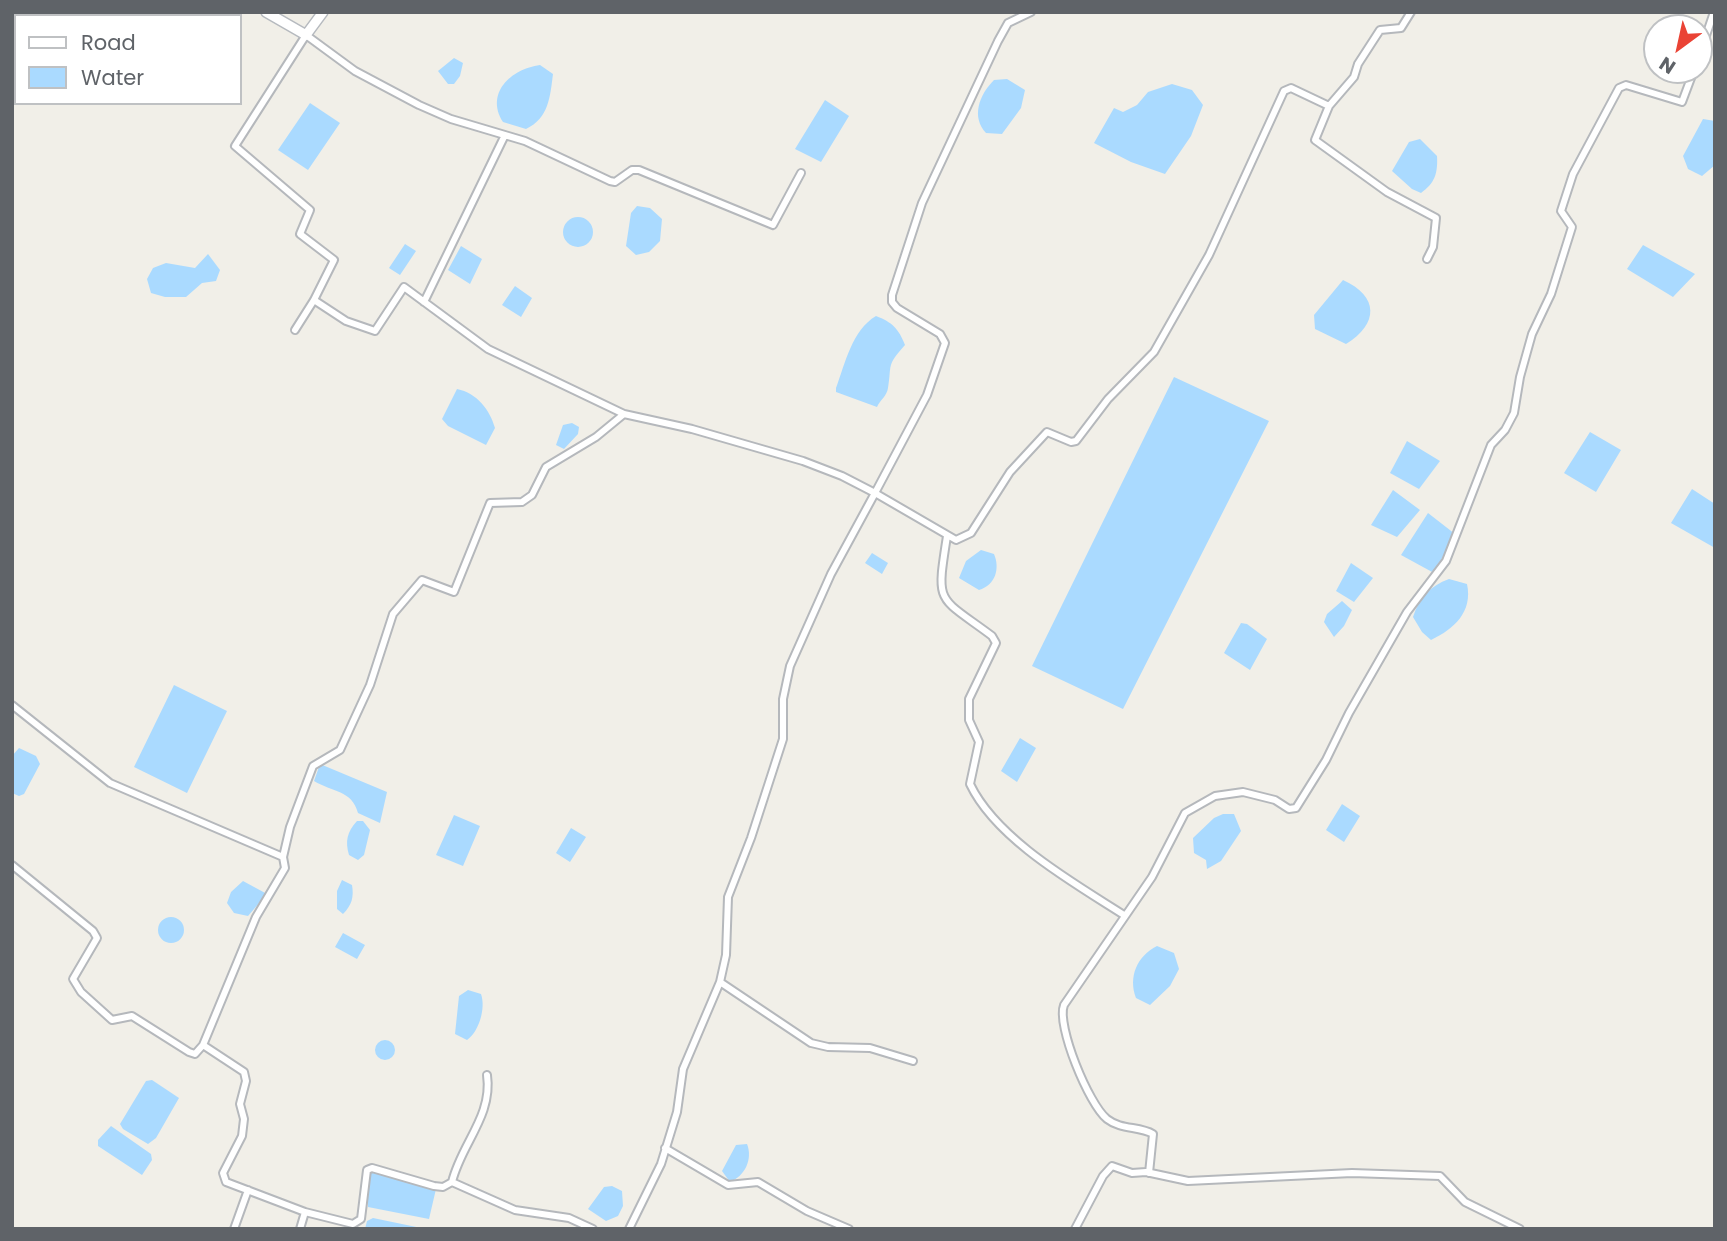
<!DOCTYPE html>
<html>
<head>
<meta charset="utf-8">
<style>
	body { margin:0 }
	#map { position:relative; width:1727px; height:1241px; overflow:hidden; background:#f1efe8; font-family:Poppins,sans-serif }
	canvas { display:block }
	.frame { position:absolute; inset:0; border:14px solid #5f6368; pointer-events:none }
	.legend { position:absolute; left:14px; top:14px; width:228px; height:91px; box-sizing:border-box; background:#fff; border:2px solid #bfc1c3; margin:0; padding:9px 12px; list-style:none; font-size:21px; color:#5f6368 }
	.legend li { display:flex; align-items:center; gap:14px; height:35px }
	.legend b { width:35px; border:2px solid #bfc1c3 }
	.north { position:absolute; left:1643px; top:14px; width:70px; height:70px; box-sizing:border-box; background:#fff; border:2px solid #bfc1c3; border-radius:50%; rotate:213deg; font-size:19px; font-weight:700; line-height:28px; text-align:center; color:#5f6368 }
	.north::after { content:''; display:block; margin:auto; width:24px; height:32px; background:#ea4335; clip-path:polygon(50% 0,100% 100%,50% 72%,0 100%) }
</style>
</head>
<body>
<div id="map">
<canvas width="1727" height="1241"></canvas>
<div class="frame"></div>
<ul class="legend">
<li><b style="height:9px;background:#fff"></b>Road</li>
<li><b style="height:19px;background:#aadaff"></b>Water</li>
</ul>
<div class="north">N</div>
</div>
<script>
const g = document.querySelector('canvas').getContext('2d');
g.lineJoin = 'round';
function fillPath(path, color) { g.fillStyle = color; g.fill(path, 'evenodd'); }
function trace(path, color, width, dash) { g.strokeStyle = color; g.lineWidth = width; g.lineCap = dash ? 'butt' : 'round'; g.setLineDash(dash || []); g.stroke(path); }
fillPath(new Path2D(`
	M454 58 463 63 460 76 454 84H448L438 71Z
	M540 65 553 74C550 97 549 118 526 129L503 122C485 93 511 69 540 65Z
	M1007 79 1025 90 1021 108 1002 134 986 133C971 117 979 95 994 80Z
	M1172 84 1192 90 1203 105 1191 136 1165 174 1131 162 1094 143 1114 108 1123 112 1137 105 1148 92Z
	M825 100 849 116 821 162 795 149Z
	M310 103 340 123 308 170 278 150Z
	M1703 119 1715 121V165L1702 176 1688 169 1683 156Z
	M1420 139 1437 156C1438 173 1435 183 1421 193L1412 189 1392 171 1409 142Z
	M637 206 650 208 662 219 660 241 649 252 636 255 626 246 631 213Z
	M563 232a15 15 0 1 1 30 0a15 15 0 1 1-30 0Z
	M405 244 416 251 400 275 389 268Z
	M1643 245 1695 274 1673 297 1627 269Z
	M461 246 482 259 470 284 448 270Z
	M208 254 220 270 216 281 202 283 186 297H165L151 293 147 279 153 268 166 263 195 268Z
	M1343 280C1379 296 1379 324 1346 344L1315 329 1314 315Z
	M515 286 532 298 521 317 502 305Z
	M876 316C892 322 899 329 905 345 886 366 892 364 888 388 887 396 880 400 877 407L836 392V388C845 364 852 330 876 316Z
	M1174 377 1269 421 1123 709 1032 666Z
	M457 389C477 393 490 410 495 428L486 445 448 426 442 419Z
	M572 423 579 427 578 434 564 449 556 445 563 425Z
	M1590 432 1621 450 1596 492 1564 473Z
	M1407 441 1440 461 1419 489 1390 473Z
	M1692 489 1715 504V548L1671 523Z
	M1393 490 1420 510 1397 537 1371 525Z
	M1428 513 1455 534 1434 573 1401 555Z
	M981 550 994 554C1000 568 996 585 979 590L959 578 966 561Z
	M872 553 888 563 882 574 865 563Z
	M1351 563 1373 578 1354 602 1336 591Z
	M1449 579 1467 584C1473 612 1454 629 1431 640L1422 632 1413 617C1419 598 1430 586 1449 579Z
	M1342 601 1352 610 1344 626 1334 637 1324 622 1327 614Z
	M1241 623 1247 624 1267 639 1250 670 1224 653Z
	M174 685 227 711 187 793 134 767Z
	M1020 738 1036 748 1017 782 1001 771Z
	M19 748 36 756 40 764 24 794 19 796 12 793V756Z
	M320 764 387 792 380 823 358 813C352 790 332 792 314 781Z
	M1342 804 1360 816 1344 842 1326 830Z
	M1223 814H1234L1241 831 1221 861 1207 869 1206 860 1194 853 1193 838 1214 818Z
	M454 815 480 826 463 866 436 855Z
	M357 821H363L370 830 364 855 358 860 349 855C345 841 347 832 357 821Z
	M571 828 586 837 570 862 556 853Z
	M342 880 352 885C354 897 352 905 343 914L337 909V891Z
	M243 881 267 894 248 916 234 913 227 903 231 892Z
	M158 930a13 13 0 1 1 26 0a13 13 0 1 1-26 0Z
	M343 933 365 945 357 959 335 947Z
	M1157 946 1174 953 1179 969 1170 986 1150 1005 1136 998C1128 977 1137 956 1157 946Z
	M468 990 481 994C486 1008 479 1032 467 1040L455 1034 459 996Z
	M375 1050a10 10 0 1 1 20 0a10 10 0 1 1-20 0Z
	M152 1080 179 1098 156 1138 148 1144 123 1129 120 1124 146 1081Z
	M111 1126 151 1154 152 1160 142 1175 98 1146V1140Z
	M747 1144C753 1159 745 1176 730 1182L722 1171 736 1145Z
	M373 1171 436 1189 429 1219 368 1207V1177Z
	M612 1186 622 1191 623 1206 618 1216 606 1221 588 1209 604 1187Z
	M373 1218 426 1229H365L367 1221Z`), '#aadaff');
const minor = new Path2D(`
	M1031 12 1008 23 998 41 922 203 892 295V302L897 308 940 334 945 343 927 395 875 493 956 540 971 533 1010 472 1047 432 1071 442 1076 441 1108 399 1154 352 1209 255 1284 91 1291 88 1329 106
	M1411 12 1401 28 1380 30 1358 64 1354 77 1329 106 1315 140 1387 192 1436 218 1433 247 1427 259
	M1699 56 1714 12
	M314 300 346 321 375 331 404 287 488 349 624 414 692 429 803 461 842 476 875 493 831 574 790 666 783 699V739L751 838 728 897 726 955 720 982 683 1069 677 1112 661 1164 629 1229
	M424 302 505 135
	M295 330 314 300 334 260 300 234 310 210 235 146 306 35 355 71 419 105 451 119 525 141 610 181 615 182 632 170H639L773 225 801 173
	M947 536C936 606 937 595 992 636L996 643 969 699V720L979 742 970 784C996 839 1074 883 1124 915
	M12 705 110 783 283 857
	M12 865 93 931 97 938 73 979 81 992 112 1020 132 1016 189 1052 195 1054 203 1045 244 1072 246 1081 240 1104 244 1119 242 1136 223 1173 226 1182 305 1212 353 1224 361 1219 367 1170 372 1168 434 1186 443 1187 452 1182 515 1210 569 1218 593 1229
	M720 982 811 1043 828 1047 870 1048 913 1061
	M203 1045 256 917 285 868 283 857 290 827 313 766 340 750 370 685 393 614 422 580 454 592 490 503 522 502 532 495 546 467 596 437 624 414
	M665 1148 728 1185 758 1182 807 1211 849 1229
	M1149 1173 1153 1134C1139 1126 1121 1130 1107 1119 1089 1105 1056 1025 1064 1005L1152 877 1185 813 1215 796 1243 792 1275 800 1289 809 1296 808 1326 760 1349 713 1407 612 1446 561 1491 445 1505 430 1514 413 1520 377 1532 334 1551 294 1572 227 1561 211 1573 174 1619 88 1626 85 1682 102 1694 70
	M452 1182C461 1144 493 1116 487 1075
	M234 1229 248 1190
	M300 1229 305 1212
	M1075 1229 1103 1176 1112 1166 1132 1173 1146 1172 1188 1181 1352 1173 1440 1176 1465 1202 1520 1229`);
const secondary = new Path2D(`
	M266 12 306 35 323 12`);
trace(minor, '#b5b8bc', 10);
trace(secondary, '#b6babf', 12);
trace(minor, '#fff', 6);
trace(secondary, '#fff', 9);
</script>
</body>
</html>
